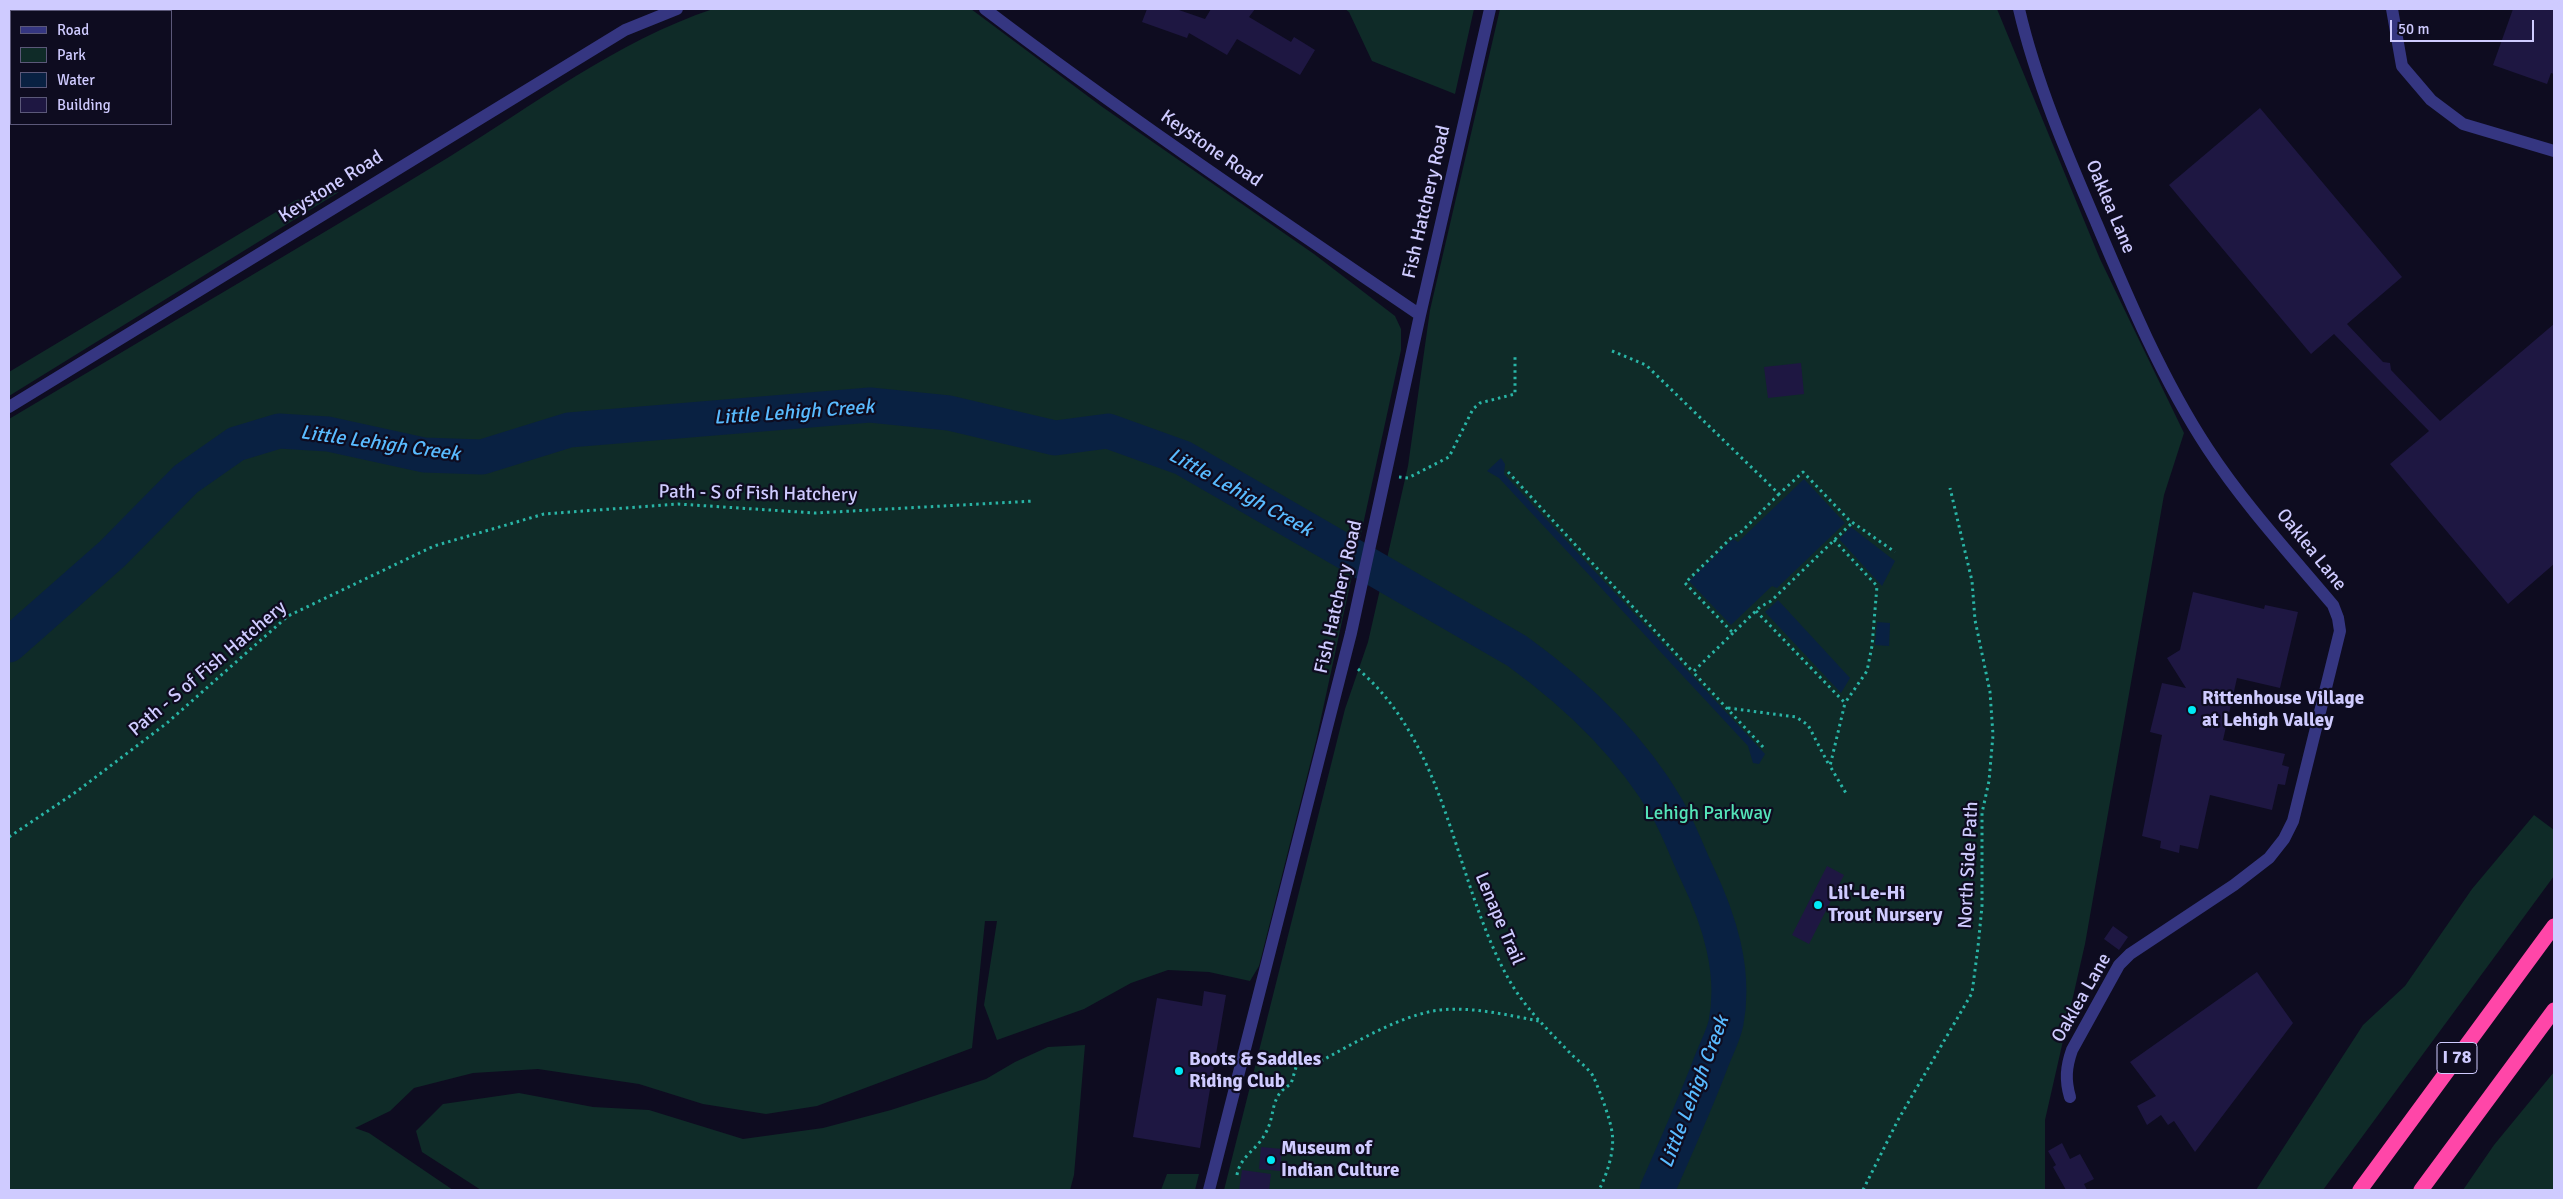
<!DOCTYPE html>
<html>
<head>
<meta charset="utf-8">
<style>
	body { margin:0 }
	#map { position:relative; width:2563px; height:1199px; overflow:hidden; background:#0e0c20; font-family:Signika,sans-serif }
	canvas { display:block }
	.frame { position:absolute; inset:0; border:10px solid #cfcbff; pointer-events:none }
	.legend { position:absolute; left:10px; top:10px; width:162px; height:115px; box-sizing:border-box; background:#0e0c20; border:1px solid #5b5879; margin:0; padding:6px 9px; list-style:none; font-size:15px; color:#cfcbff }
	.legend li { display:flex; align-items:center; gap:10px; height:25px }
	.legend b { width:25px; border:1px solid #5b5879 }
	.scale { position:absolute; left:2390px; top:20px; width:144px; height:22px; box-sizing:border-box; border:2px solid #cfcbff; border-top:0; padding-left:6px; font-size:15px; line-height:18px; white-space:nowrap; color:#cfcbff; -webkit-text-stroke:4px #0e0c20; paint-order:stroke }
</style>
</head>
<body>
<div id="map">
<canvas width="2563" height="1199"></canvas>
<div class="frame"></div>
<ul class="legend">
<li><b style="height:6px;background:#353681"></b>Road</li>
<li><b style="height:14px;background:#0f2b28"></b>Park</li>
<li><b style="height:14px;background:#092142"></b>Water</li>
<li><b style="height:14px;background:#1e1742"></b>Building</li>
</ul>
<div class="scale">50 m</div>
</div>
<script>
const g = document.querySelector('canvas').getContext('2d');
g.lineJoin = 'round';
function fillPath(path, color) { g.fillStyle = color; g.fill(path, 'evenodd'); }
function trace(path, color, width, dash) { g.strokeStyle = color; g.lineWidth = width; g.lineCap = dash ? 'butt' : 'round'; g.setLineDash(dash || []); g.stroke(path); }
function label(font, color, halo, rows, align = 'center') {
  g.font = font + ' Signika,sans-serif'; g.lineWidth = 4.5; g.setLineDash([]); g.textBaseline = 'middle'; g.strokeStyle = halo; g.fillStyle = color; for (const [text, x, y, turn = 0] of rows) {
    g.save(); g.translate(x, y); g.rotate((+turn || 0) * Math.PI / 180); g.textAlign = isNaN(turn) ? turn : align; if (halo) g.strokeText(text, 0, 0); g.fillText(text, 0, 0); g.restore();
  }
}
fillPath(new Path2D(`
	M713 9H971L1101 106 1314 254 1395 316 1401 329V350L1316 741 1259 966 1250 981 1209 972 1168 970 1131 983 1084 1009 997 1040 984 1005 997 921H985L972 1048 817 1106 766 1114 703 1104 639 1084 538 1069 473 1073 414 1088 390 1111 355 1128 369 1133 453 1190H9V419C155 332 303 246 449 157 534 105 617 41 713 9Z
	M1345 9H1474L1455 94 1372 61 1349 12Z
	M1500 9H1997L2100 259 2184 433 2164 495 2085 944 2045 1120V1190H1224L1345 709 1368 642 1408 466 1430 310Z
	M339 192 9 396V372L296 200Z
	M2534 815 2554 830V876L2323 1190H2256L2363 1025 2405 986 2472 889Z
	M1085 1045 1074 1175 1070 1190H481L422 1152 416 1131 443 1104 519 1093 593 1107 649 1110 743 1139 823 1128 891 1110 986 1079 1015 1062 1048 1047Z
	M2554 1072V1190H2463L2494 1145Z
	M1167 1174H1199L1195 1190H1161Z`), '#0f2b28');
fillPath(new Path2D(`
	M1501 458 1505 464 1504 474 1765 754 1759 764 1753 763 1748 746 1499 478 1487 471Z
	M1804 479 1845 523 1777 588 1772 586 1731 625 1689 581 1733 539 1738 542Z
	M1851 527 1895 561 1882 586 1839 539Z
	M1778 600 1850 678 1841 693 1765 612Z
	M1877 622 1890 623 1889 646 1875 645Z`), '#092142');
trace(new Path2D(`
	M9 645 112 554 186 479 236 444 279 431 328 434 424 455 482 457 569 430 870 405 949 413 1055 438 1108 431 1183 458 1517 651C1575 693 1630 745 1667 808 1679 829 1687 852 1697 873 1719 919 1736 971 1726 1023 1723 1037 1715 1051 1710 1065 1694 1107 1675 1149 1657 1190`), '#092142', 35);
fillPath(new Path2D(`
	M1147 9H1176L1205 19 1211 9H1255L1249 17 1291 42 1294 37 1315 50 1300 75 1237 39 1227 55 1189 33 1187 38 1142 22Z
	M2513 9H2554V74L2551 73 2547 84 2493 65Z
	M2260 108 2402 277 2347 324 2383 362 2390 363 2391 370 2440 421 2554 324V564L2508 604 2390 464 2429 431 2334 334 2311 354 2169 185Z
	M1801 363 1804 394 1768 398 1764 367Z
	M2193 592 2264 609 2265 605 2298 612 2280 688 2237 678 2223 740 2285 754 2282 765 2289 767 2285 785 2278 784 2272 810 2210 795 2198 849 2180 845 2179 853 2160 848 2161 841 2142 836 2162 735 2150 732 2162 683 2186 688 2167 658 2180 650Z
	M1827 866 1844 875 1809 944 1792 935Z
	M2113 926 2128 937 2119 950 2104 939Z
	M2257 972 2293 1023 2195 1152 2174 1121 2168 1125 2161 1115 2147 1125 2137 1106 2156 1096 2130 1062Z
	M1204 991 1226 995 1200 1148 1133 1137 1157 998 1202 1006Z
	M2062 1143 2070 1159 2080 1154 2094 1179 2084 1184 2087 1190H2066L2053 1167 2056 1165 2048 1151Z
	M1261 1147 1282 1149 1280 1171 1259 1169Z
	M1242 1170 1271 1174 1269 1190H1239Z`), '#1e1742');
trace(new Path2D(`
	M1612 351 1646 365 1779 494 1803 472 1849 520 1895 552
	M1508 472 1693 672
	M1399 477 1408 478 1449 457 1473 409 1480 403 1515 394V355
	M1779 494 1739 534 1732 537 1685 583 1733 633 1760 607 1771 601 1853 522
	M1834 540 1877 586 1872 646 1867 671 1845 703
	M1756 611 1845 703 1830 766 1847 795
	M1733 633 1693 672 1764 748
	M1358 669C1451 749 1453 884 1512 985 1528 1011 1550 1032 1571 1054 1578 1061 1590 1069 1594 1078 1600 1092 1610 1118 1612 1132 1615 1151 1607 1174 1599 1190
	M1728 708 1796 717 1808 725 1829 765
	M9 837 76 792 167 723 288 616 434 546 544 514 678 504 815 513 1034 501
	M1237 1175C1240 1156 1257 1150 1265 1134 1277 1114 1268 1097 1291 1084L1300 1054 1319 1062C1355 1043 1393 1019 1433 1011 1466 1005 1507 1015 1539 1021
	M1863 1190 1898 1120 1972 993 1978 947 1982 906V813L1989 781 1993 735 1990 692 1975 620 1972 581 1950 488`), '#29b5a6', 3, [2.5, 4]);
trace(new Path2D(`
	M985 9C1126 116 1273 215 1420 315
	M2019 9C2036 82 2066 152 2096 222 2128 298 2162 379 2208 449 2244 504 2290 554 2333 605L2338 618 2340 631 2293 821 2284 839 2269 858 2234 885 2130 954 2119 965 2072 1050C2066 1067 2065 1080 2070 1097
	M2392 9 2402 66 2431 100 2463 124 2554 151
	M9 407 625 30 677 9
	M1209 1190 1351 633 1420 315 1490 9`), '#353681', 12);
trace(new Path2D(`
	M2360 1190 2554 926
	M2421 1190 2554 1010`), '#ff46a8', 15);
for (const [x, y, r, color] of [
	[2192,710,5,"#00eaf6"],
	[1818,905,5,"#00eaf6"],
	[1179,1071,5,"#00eaf6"],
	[1271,1160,5,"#00eaf6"]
]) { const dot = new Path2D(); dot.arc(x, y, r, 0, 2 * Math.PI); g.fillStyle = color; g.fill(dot); trace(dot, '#0e0c20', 2); }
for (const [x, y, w] of [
	[2457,1058,40]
]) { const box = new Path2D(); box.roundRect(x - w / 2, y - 15.5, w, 31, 4); g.fillStyle = '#0e0c20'; g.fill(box); trace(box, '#cfcbff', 1); }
label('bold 18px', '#cfcbff', null, [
	["I 78",2457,1058]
]);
label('19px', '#cfcbff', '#0e0c20', [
	["Keystone Road",1211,149,35],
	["Keystone Road",331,187,-32],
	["Fish Hatchery Road",1427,202,-77],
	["Oaklea Lane",2110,207,67],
	["Path - S of Fish Hatchery",758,494,1],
	["Oaklea Lane",2311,550,51],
	["Fish Hatchery Road",1339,597,-77],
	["Path - S of Fish Hatchery",208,669,-40],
	["North Side Path",1969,865,-87],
	["Lenape Trail",1499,919,67],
	["Oaklea Lane",2082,998,-60]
]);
label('bold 19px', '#cfcbff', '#0e0c20', [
	["Rittenhouse Village",2202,699],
	["at Lehigh Valley",2202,721],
	["Lil'-Le-Hi",1828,894],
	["Trout Nursery",1828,916],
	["Boots & Saddles",1189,1060],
	["Riding Club",1189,1082],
	["Museum of",1281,1149],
	["Indian Culture",1281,1171]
], 'left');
label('19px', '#54e3b8', '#0e0c20', [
	["Lehigh Parkway",1708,814]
]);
label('italic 20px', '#59bbff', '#0e0c20', [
	["Little Lehigh Creek",794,413,-4],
	["Little Lehigh Creek",380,444,8],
	["Little Lehigh Creek",1240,493,29],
	["Little Lehigh Creek",1695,1092,-69]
]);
</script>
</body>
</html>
